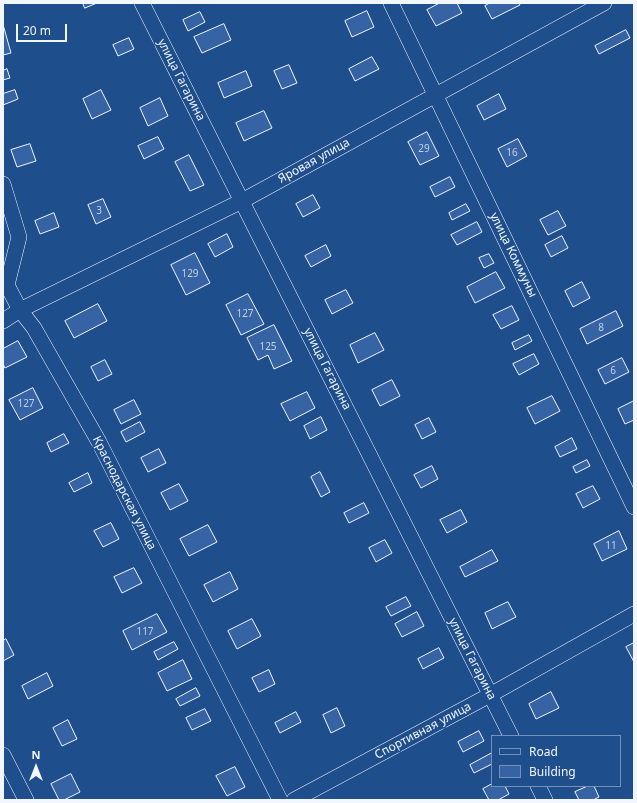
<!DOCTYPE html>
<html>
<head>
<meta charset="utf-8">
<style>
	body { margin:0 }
	#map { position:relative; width:637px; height:803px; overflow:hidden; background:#1f4e8c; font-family:"Noto Sans",sans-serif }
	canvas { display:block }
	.frame { position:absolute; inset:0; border:4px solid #f2f6ff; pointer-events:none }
	.legend { position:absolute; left:491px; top:735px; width:130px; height:52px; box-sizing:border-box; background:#1f4e8c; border:1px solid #7391ba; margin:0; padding:5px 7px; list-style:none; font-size:12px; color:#f2f6ff }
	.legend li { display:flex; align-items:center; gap:8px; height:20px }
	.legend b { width:20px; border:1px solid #7391ba }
	.north { position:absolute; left:16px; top:747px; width:40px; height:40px; -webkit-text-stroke:3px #1f4e8c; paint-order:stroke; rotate:0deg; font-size:11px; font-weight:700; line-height:16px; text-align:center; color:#f2f6ff }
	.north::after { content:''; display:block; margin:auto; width:14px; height:18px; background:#f2f6ff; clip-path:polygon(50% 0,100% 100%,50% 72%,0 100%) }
	.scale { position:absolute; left:16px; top:24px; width:51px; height:18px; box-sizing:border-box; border:2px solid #f2f6ff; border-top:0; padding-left:5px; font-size:12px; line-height:14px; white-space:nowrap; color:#f2f6ff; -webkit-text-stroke:3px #1f4e8c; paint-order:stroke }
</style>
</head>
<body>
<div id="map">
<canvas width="637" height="803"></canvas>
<div class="frame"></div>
<ul class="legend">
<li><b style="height:5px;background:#1f4e8c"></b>Road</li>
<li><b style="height:11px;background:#3563a3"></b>Building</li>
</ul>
<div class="north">N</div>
<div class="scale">20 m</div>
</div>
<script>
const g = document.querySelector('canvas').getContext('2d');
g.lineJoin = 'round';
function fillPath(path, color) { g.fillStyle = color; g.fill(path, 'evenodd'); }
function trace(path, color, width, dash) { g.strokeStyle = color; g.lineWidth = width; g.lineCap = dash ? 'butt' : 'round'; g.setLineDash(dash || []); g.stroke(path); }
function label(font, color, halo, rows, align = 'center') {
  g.font = font + ' "Noto Sans",sans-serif'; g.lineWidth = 3; g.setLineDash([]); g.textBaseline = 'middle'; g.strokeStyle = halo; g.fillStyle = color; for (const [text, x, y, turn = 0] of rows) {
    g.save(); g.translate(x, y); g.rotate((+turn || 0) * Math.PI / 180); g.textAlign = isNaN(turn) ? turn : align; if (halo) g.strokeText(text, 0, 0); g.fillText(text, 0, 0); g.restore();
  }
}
const building = new Path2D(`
	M83 3H97L85 8Z
	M440 3H457L462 13 436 26 427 10Z
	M490 3H519L520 5 492 19 485 6Z
	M367 11 374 27 352 37 345 21Z
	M200 12 205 22 188 31 183 20Z
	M224 24 231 40 202 53 194 37Z
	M4 28 11 53 3 55V29Z
	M626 30 630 38 599 54 595 46Z
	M129 38 134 49 118 56 113 45Z
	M372 57 379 69 355 81 349 69Z
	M289 65 297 83 282 89 274 71Z
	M7 69 10 78 3 80V71Z
	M246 71 252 86 224 98 218 83Z
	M15 90 18 99 3 105V94Z
	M101 90 111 110 92 119 83 99Z
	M499 94 506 109 484 120 477 106Z
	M160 98 168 116 148 126 140 108Z
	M264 111 272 128 244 141 236 123Z
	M427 132 439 156 420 165 408 142Z
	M158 137 164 149 144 159 138 146Z
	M518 139 527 156 507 167 498 149Z
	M30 144 36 161 17 167 11 150Z
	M189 155 204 185 190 191 175 162Z
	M450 177 455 187 435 197 430 187Z
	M313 195 320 208 303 217 296 204Z
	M103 199 111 217 96 224 88 205Z
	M466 204 470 211 452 220 449 213Z
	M558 211 566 226 548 235 540 220Z
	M54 213 59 227 40 234 35 221Z
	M477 222 482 232 457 245 451 235Z
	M227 234 233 247 215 257 208 244Z
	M562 236 568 248 551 257 545 245Z
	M326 245 331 256 311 267 305 256Z
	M195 253 210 283 186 295 171 265Z
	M489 254 494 263 484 268 479 258Z
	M496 272 505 288 475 303 467 287Z
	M582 282 590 298 573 307 565 291Z
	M346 290 353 303 332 314 325 300Z
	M248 294 264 324 241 335 226 305Z
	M98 304 107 321 74 338 65 321Z
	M512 306 519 320 501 329 493 315Z
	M616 311 623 326 587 344 580 329Z
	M274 325 292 361 274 369 268 355 258 360 247 338Z
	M375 333 384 350 358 363 350 345Z
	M529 335 532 341 515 350 512 343Z
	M18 341 27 357 5 368 3 364V349Z
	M534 354 539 364 519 375 513 364Z
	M622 358 629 372 605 384 598 370Z
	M105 360 112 374 98 381 91 367Z
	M392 380 400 396 380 406 372 390Z
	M33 388 43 408 20 420 9 400Z
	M307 392 315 408 290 421 281 404Z
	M552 396 560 411 535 424 527 408Z
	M134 400 141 414 121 424 114 410Z
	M634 401V420L625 424 618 409Z
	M321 417 327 430 310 439 304 426Z
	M429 418 436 432 422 439 415 425Z
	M140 422 145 432 126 442 121 432Z
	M64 434 69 443 51 452 47 443Z
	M572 438 577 449 560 457 555 447Z
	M159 449 166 463 148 472 141 458Z
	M587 460 590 466 576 473 573 467Z
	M432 466 438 479 421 488 414 475Z
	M320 472 330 492 321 497 311 477Z
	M88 473 92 483 74 492 69 483Z
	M179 484 188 501 170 510 161 493Z
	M593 486 600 499 583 508 576 494Z
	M364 503 369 513 349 523 344 513Z
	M461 510 467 522 447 533 440 520Z
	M111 523 119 539 103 547 94 531Z
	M208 525 217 542 189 556 180 539Z
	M619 531 627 549 602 561 594 544Z
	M385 540 392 553 376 562 369 548Z
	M492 550 498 561 465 577 460 567Z
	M134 568 142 583 122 593 114 577Z
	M230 572 238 589 213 602 204 585Z
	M406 597 411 606 391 616 386 607Z
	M508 602 516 617 492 629 485 613Z
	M417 612 424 626 402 637 395 624Z
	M157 614 167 632 132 650 123 631Z
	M252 619 261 636 237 649 228 631Z
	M6 639 14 655 3 661V641Z
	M174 642 178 649 158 660 154 652Z
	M634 643V662L626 647Z
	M439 648 444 658 423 669 418 659Z
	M183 660 192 679 167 691 158 673Z
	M269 670 275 684 259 692 252 678Z
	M47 673 53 686 28 699 22 686Z
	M196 688 200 696 180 706 176 699Z
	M551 692 559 708 536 719 529 704Z
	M337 708 345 726 331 733 323 715Z
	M205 709 211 721 192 730 186 718Z
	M296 712 301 722 280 733 275 723Z
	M68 720 77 739 62 746 53 728Z
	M479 731 484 741 463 752 458 742Z
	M492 753V764L474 773 470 765Z
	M235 767 245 787 227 796 216 776Z
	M71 774 80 792 64 800H59L51 784Z
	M492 784V786H505L509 794 498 800H489L483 789Z
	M588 786H594L599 797 593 800H579L575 792Z`);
fillPath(building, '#3563a3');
trace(building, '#f2f6ff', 1);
const minor = new Path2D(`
	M142 3 511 736
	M391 3 634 507
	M3 184 19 237 7 285 20 310 34 328 99 442 280 800
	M3 321 20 310 242 201 604 3
	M3 755 26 800
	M538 786 545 800
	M294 800 490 695 634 614`);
trace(minor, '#f2f6ff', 16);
trace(minor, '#1f4e8c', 15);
label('10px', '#c3d1e8', null, [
	["29",424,149],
	["16",512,153],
	["3",99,211],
	["129",190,274],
	["127",245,314],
	["8",601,328],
	["125",268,347],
	["6",613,371],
	["127",26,404],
	["11",611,546],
	["117",145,632]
]);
label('12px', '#f2f6ff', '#1f4e8c', [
	["улица Гагарина",181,80,63],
	["Яровая улица",314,161,-29],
	["улица Коммуны",513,255,64],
	["улица Гагарина",327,369,63],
	["Краснодарская улица",124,493,63],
	["улица Гагарина",472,659,63],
	["Спортивная улица",423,731,-28]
]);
</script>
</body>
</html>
